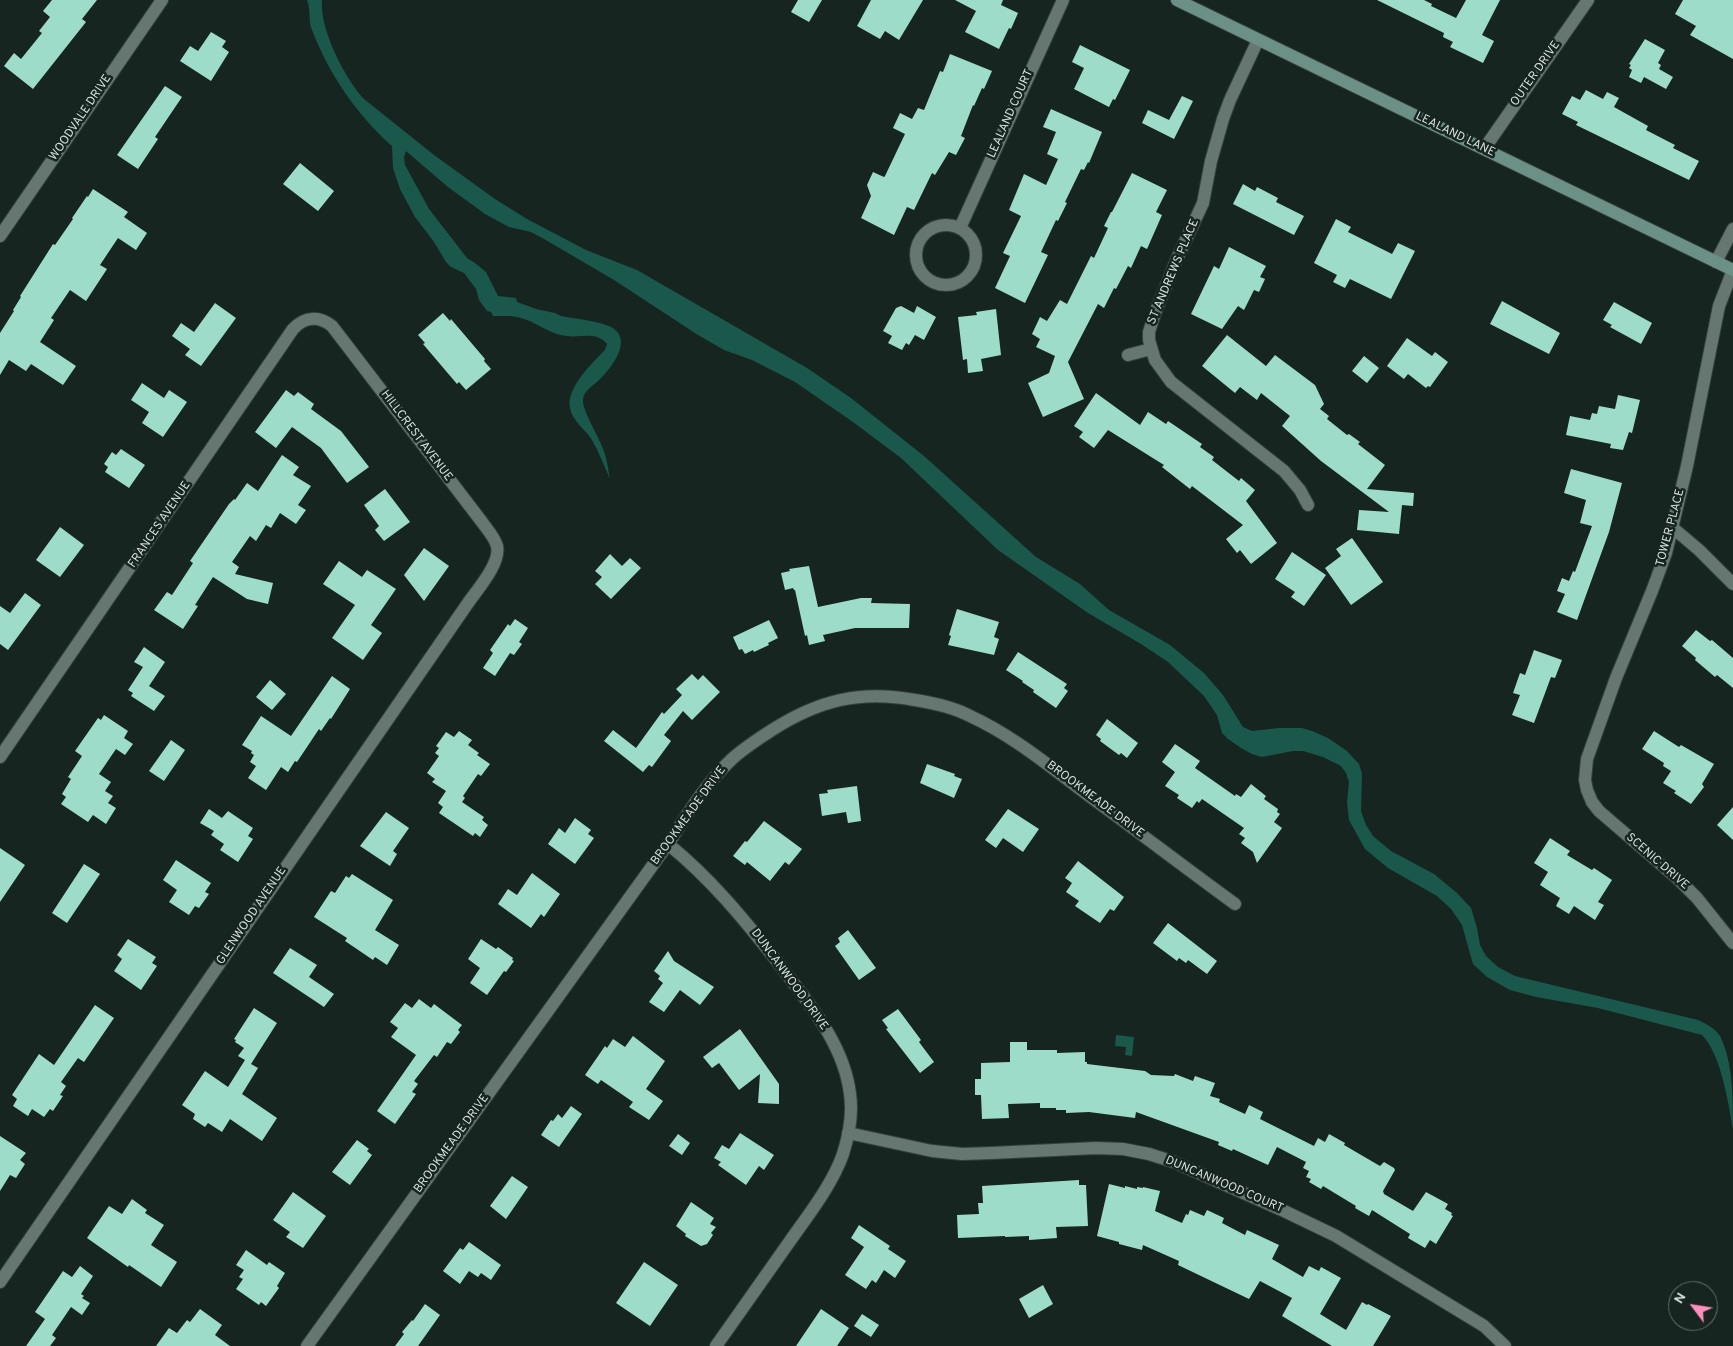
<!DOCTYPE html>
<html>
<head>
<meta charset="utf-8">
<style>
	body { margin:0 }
	#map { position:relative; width:1733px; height:1346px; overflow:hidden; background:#172521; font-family:Overpass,sans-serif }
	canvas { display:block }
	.north { position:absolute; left:1668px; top:1281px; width:50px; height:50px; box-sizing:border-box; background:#172521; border:1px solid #646f6c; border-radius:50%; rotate:301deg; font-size:14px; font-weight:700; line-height:20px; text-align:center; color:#d7dfdd }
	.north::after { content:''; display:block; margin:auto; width:18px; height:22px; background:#fe8ebb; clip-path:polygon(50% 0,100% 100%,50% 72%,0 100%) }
</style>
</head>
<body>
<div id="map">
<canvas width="1733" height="1346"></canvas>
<div class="north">N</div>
</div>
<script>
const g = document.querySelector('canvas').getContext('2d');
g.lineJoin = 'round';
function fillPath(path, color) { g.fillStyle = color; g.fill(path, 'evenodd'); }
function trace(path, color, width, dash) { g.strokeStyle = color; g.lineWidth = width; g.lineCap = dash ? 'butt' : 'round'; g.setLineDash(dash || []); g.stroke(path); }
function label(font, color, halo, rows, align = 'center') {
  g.font = font + ' Overpass,sans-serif'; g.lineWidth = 5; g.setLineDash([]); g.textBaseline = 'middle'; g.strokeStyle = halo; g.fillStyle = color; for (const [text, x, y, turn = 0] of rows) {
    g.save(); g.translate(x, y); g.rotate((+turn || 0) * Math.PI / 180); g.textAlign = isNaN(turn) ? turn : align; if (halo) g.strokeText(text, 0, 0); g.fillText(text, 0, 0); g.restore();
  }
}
fillPath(new Path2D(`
	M307 0H322C319 28 345 79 364 99L434 155 495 199 527 219 586 250 637 270 807 368 851 398 924 456 1036 557 1080 584 1109 610 1170 645 1204 673 1223 695 1243 727 1252 731 1279 728H1302L1312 731 1328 738 1347 751 1359 764 1362 774 1361 811 1366 825 1373 836 1391 851 1434 874 1457 893 1471 908 1477 928 1480 945 1486 956 1498 967 1515 976 1698 1020C1706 1024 1715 1028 1720 1036 1733 1062 1733 1098 1733 1129 1728 1102 1721 1054 1702 1035L1598 1008 1536 997 1510 990 1487 977 1473 964 1462 925 1451 909 1437 896 1388 868 1365 849 1349 820 1347 802 1349 782 1346 773 1341 766 1323 757 1303 751H1293L1262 757 1252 754 1241 748 1228 739 1222 733 1217 715 1204 696 1168 662 1141 644 1088 613 998 550 901 458 853 422 795 382 752 360 724 350 698 335 614 280 544 239 531 232 509 227 485 214 448 187 406 151 404 157 405 165 429 209 467 258 475 263 486 272 498 296 516 298 517 302 536 309 555 313 561 316C575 319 592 320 606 325 636 335 614 366 599 380 594 385 583 391 583 400 582 410 599 437 603 449 607 458 608 469 610 479 604 466 599 452 592 440 586 430 572 421 570 408 566 388 592 363 605 350L607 344C596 331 581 338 567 336 552 335 540 325 527 320 516 315 504 316 493 316L491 312 487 311 479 300 476 289 464 273 451 267 446 262 434 242 415 217 400 189 393 168 392 146C356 114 329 74 312 30 308 21 311 9 307 0Z
	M1116 1035 1134 1037 1132 1056 1125 1055 1126 1047 1115 1046Z`), '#19584a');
fillPath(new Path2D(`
	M52 0H97L82 19 86 22 33 89 4 66 14 53 21 59 42 33 39 31 50 17 43 11Z
	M798 0H822L809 22 791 12Z
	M871 0H923L899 40 885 31 880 39 857 26Z
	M955 0H1003L1001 5 1018 13 1011 29 1009 28 999 49 965 32 976 11Z
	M1377 0H1424L1432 4 1431 6 1456 18 1466 0H1500L1482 35 1494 41 1483 63 1450 47 1453 42 1443 37 1444 33Z
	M1683 0H1733V59L1690 35 1696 26 1675 14Z
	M211 32 226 41 222 47 229 52 211 81 180 61 190 46 198 51Z
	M1645 39 1665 50 1658 63 1661 65 1659 69 1673 77 1666 89 1644 77 1641 83 1629 77 1632 70 1629 68 1631 65 1629 64Z
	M1080 45 1130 70 1115 100 1113 99 1109 107 1074 89 1084 68 1072 62Z
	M950 54 992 71 984 89 982 88 974 106 973 105 961 136 965 138 956 155 949 152 935 175 932 173 914 210 907 207 894 235 861 218 871 196 867 185 873 172 884 177 885 176 905 134 893 128 900 113 912 119 918 108 924 110 940 71 943 72Z
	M165 86 182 97 155 137 158 139 138 169 117 155Z
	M1586 90 1603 99 1607 92 1619 98 1614 107 1648 126 1646 130 1675 145 1673 148 1699 161 1689 180 1576 125 1578 122 1562 114 1572 96 1580 100Z
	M1182 96 1193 101 1174 139 1142 123 1148 110 1169 120Z
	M1051 109 1102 132 1089 163 1088 162 1084 170 1081 169 1065 202 1067 203 1058 221 1056 220 1041 252 1048 255 1025 303 995 288 1010 256 1003 253 1021 216 1009 210 1024 174 1046 185 1058 159 1047 154 1056 132 1043 127Z
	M300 163 334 191 318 211 283 184Z
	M1132 173 1167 190 1156 212 1162 215 1147 249 1141 246 1131 268 1128 266 1116 289 1114 288 1104 308 1098 304 1068 362 1084 399 1043 417 1028 383 1049 373 1055 356 1036 347 1040 339 1032 334 1040 317 1047 321 1060 300 1067 304 1091 256 1094 258 1108 228 1104 226 1111 212H1112Z
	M1243 184 1255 191 1257 187 1278 198 1276 202 1304 216 1294 235 1233 204Z
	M93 189 128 212 124 217 147 233 136 250 118 238 100 265 107 269 86 301 70 290 51 318 54 320 40 342 76 366 63 385 31 364 26 371 9 360 0 375V333L14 311 13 310 21 297 20 296 53 244 55 245 73 219 72 218 87 196 88 197Z
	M1336 219 1351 227 1348 232 1392 254 1398 243 1415 251 1391 299 1350 279 1345 288 1333 282 1337 275 1314 263Z
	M1229 247 1266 266 1260 277 1265 279 1259 292 1254 290 1244 310 1238 306 1222 329 1191 314 1214 266 1219 269Z
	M1502 301 1560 333 1549 354 1490 324Z
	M1614 302 1652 323 1641 344 1610 327 1612 325 1603 320Z
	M215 303 236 318 201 366 185 355 190 349 172 336 181 323 194 332Z
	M901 306 914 313 917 306 936 317 924 340 915 335 909 345 906 343 902 350 888 343 892 336 883 331 896 308Z
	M996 309 1001 355 981 359 983 371 968 373 967 359 963 360 958 317 977 315 976 312Z
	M443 313 450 321 451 319 485 359 484 361 491 369 466 390 459 382 457 384 423 344 425 343 418 335Z
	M1227 335 1266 366 1275 355 1315 385 1324 404 1320 409 1329 416 1327 419 1347 435 1349 434 1360 442 1358 444 1385 465 1367 489 1414 493 1413 506 1402 505 1399 534 1357 530 1359 510 1389 512 1321 461 1282 426 1290 416 1261 393 1257 400 1240 387 1235 393 1202 366Z
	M1407 338 1432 356 1435 352 1448 362 1430 387 1428 386 1426 388 1408 374 1404 379 1387 366Z
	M1364 356 1379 368 1367 383 1352 371Z
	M142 383 164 398 169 390 187 402 163 437 142 423 149 412 131 400Z
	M286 390 294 396 298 392 314 404 311 409 341 431 369 467 347 483 321 448 292 427 276 448 255 432Z
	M1096 393 1140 425 1148 412 1166 424 1168 421 1202 444 1200 447 1214 457 1212 460 1239 481 1241 478 1255 490 1246 501 1277 543 1251 564 1240 550 1237 553 1226 539 1243 525 1192 486 1190 489 1162 467 1164 465 1108 430 1094 448 1079 437 1083 432 1074 426Z
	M1618 395 1640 400 1632 433 1629 432 1623 450 1610 448 1611 444 1566 435 1570 416 1590 420 1592 413 1597 414 1599 406 1615 409Z
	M121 449 145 465 129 488 105 472 108 467 104 464 112 452 116 455Z
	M282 455 299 467 293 475 311 486 298 505 306 510 296 524 280 513 271 528 266 525 256 541 250 536 232 562 239 567 235 574 273 583 268 604 247 599 213 577 195 605 198 606 183 629 154 610 167 592 172 595 193 563 190 561 229 504 234 499 235 500 247 483 258 491Z
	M1571 469 1622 483 1609 532 1577 620 1557 612 1565 594 1557 591 1562 578 1569 581 1573 571 1575 572 1592 526 1580 523 1586 500 1564 493Z
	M385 489 410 522 384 541 375 530 379 526 364 505Z
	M60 527 84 545 60 577 36 560Z
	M1352 538 1383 582 1351 605 1325 568 1341 556 1336 549Z
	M424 548 449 566 424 601 404 575Z
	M1292 552 1326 575 1304 606 1291 597 1295 592 1275 579Z
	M610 554 622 566 630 558 641 568 611 599 595 584 602 577 595 571Z
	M339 561 362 577 367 570 396 589 371 625 382 633 363 660 332 638 355 605 323 584Z
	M809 566 818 607 861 598H872L871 603 910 604 909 628H855L823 635 825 641 809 645 807 635 805 636 795 590H794L793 588 785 590 781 573 790 571 789 569Z
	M25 593 41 605 8 650 0 644V606L10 613Z
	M957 609 999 622 994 637 999 639 994 655 948 645 951 636 949 635Z
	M515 619 528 628 519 642 522 644 514 655 510 653 495 676 483 668 493 653 490 650 508 624 510 626Z
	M769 620 778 638 768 643 769 645 754 652 753 650 745 654 742 649 739 650 733 637Z
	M1696 630 1710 641 1712 640 1733 658V688L1717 675 1715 677 1695 660 1696 658 1682 646Z
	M144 647 165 662 149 686 165 696 154 711 131 696 133 693 128 690 143 667 134 662Z
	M1534 650 1562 660 1555 678 1551 677 1534 723 1512 715 1520 695 1513 693 1520 673 1525 675Z
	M1018 652 1067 684 1064 688 1068 691 1056 708 1033 692 1034 690 1022 682 1023 681 1006 670Z
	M692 674 698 680 703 675 720 692 692 720 683 711 664 735 671 741 652 767 649 765 643 772 604 741 613 730 636 748 662 712 664 714 682 695 676 689Z
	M332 676 350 689 331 719 330 718 321 731 319 729 297 762 295 761 288 772 281 767 266 790 248 778 256 766 250 762 254 755 251 753 252 751 242 745 261 716 291 736Z
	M270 680 286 694 272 710 256 697Z
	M104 715 128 731 124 738 133 744 125 755 116 749 99 774 111 782 105 791 113 796 108 803 116 808 106 824 93 815 88 822 61 804 66 797 62 794 71 779 68 777 82 756 75 751 98 718 101 720Z
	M1107 719 1138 743 1127 758 1121 753 1119 755 1100 741 1101 739 1096 735Z
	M459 731 472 740 468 745 479 753 477 755 490 764 481 776 478 774 463 796 465 798 462 802 484 817 482 820 488 825 480 837 475 833 473 836 439 813 443 807 438 803 446 791 432 782 435 779 427 773 439 756 435 753 439 748 436 746 446 732 454 737Z
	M1654 731 1679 747 1681 745 1714 764 1702 784 1704 787 1691 804 1674 793 1676 791 1663 783 1671 771 1663 766 1664 763 1642 749Z
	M171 740 185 750 164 781 149 771Z
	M1175 744 1200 761 1195 768 1235 796 1236 794 1241 797 1251 784 1266 796 1264 799 1278 809 1277 812 1280 814 1274 822 1282 828 1257 863 1253 852 1241 843 1245 838 1239 834 1244 828 1202 799 1199 803 1197 801 1192 808 1177 798 1179 795 1165 786 1175 772 1162 762Z
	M927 764 955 774 954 776 962 779 954 798 920 783Z
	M857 786 861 821 848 823 846 812 822 816 819 794 828 793 827 790Z
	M1733 807V840L1717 825Z
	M209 809 222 818 228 811 253 828 248 836 253 839 238 862 220 850 224 844 211 835 214 831 200 823Z
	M1008 809 1039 829 1023 852 1003 838 996 848 985 840Z
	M386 812 409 828 393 851 397 854 390 866 360 846Z
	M575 818 591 830 588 834 594 838 575 864 548 844 559 828 565 833Z
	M764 821 802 849 789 865 785 862 770 881 747 862 745 865 733 856 745 841 747 842Z
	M1550 838 1570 851 1567 855 1592 870 1594 868 1612 880 1598 902 1604 905 1595 920 1574 906 1569 914 1556 906 1560 898 1540 885 1548 872 1534 863Z
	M0 848 25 865 0 902Z
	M176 860 211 883 205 892 209 894 199 908 195 906 189 915 169 902 177 890 163 880Z
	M1078 861 1124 897 1114 911 1110 909 1100 923 1075 906 1079 901 1066 892 1072 883 1065 878Z
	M84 864 100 874 67 923 52 913Z
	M532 873 560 894 544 917 541 914 531 928 498 904 508 889 517 895Z
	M352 874 393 900 375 930 399 945 387 965 375 957 373 960 345 941 347 938 314 917 331 891 335 893 346 876 349 878Z
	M1168 923 1217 961 1207 974 1188 960 1186 963 1179 958 1177 961 1153 943Z
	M848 930 876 968 859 980 835 946 840 942 838 938Z
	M128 939 156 957 152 963 157 966 141 990 114 971 122 959 117 955Z
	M481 939 496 949 498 947 513 958 512 960 514 961 506 972 504 971 487 995 470 983 480 968 468 959Z
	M290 948 317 965 309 977 334 994 324 1007 273 973Z
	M668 951 674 961 714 987 700 1005 680 990 664 1012 649 1002 663 983 658 979 660 976 654 971Z
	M419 999 431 1008 434 1004 462 1025 458 1030 460 1032 451 1044 447 1042 437 1057 434 1055 414 1081 418 1084 412 1092 416 1094 395 1124 377 1111 416 1055 391 1037 398 1028 390 1022 405 1003 412 1008Z
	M95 1005 114 1018 84 1062 78 1058 61 1082 66 1086 60 1095 63 1096 53 1111 50 1109 44 1117 32 1109 28 1116 13 1106 17 1099 12 1095 39 1054 54 1065Z
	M254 1008 277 1023 251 1064 258 1068 242 1094 277 1118 262 1141 230 1119 222 1132 208 1123 205 1127 193 1119 195 1114 182 1105 205 1071 228 1087 245 1060 238 1056 244 1048 235 1042 236 1040 234 1039Z
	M898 1009 921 1040 919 1042 934 1062 920 1073 886 1029 888 1028 882 1020Z
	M740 1029 779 1084V1104L758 1103 760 1074 739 1090 719 1063 712 1068 703 1057Z
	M633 1036 665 1061 646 1089 663 1101 649 1120 629 1107 633 1102 601 1080 598 1084 585 1075 605 1046 607 1048 613 1039 625 1047Z
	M1010 1042H1027V1050H1057V1053L1085 1052V1062H1087V1064L1145 1071 1151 1075 1174 1076 1175 1074 1193 1081 1195 1076 1215 1083 1210 1096 1220 1099 1219 1102 1245 1114 1249 1105 1263 1112 1260 1119 1314 1146 1318 1138 1325 1142 1329 1134 1345 1143 1344 1145 1380 1166 1384 1162 1394 1168 1395 1170 1383 1191 1384 1194 1413 1211 1426 1192 1448 1204 1445 1209 1452 1213 1451 1215 1453 1216 1436 1244 1430 1240 1425 1248 1408 1238 1410 1234 1372 1210 1369 1216 1355 1208 1356 1206 1323 1186 1321 1189 1309 1182 1311 1179 1306 1177 1309 1171 1303 1168 1306 1162 1277 1147 1268 1165 1233 1149 1232 1151 1218 1145 1219 1142 1136 1112 1135 1118 1089 1112 1066 1113V1110H1056V1108H1040V1103L1008 1104 1009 1118 982 1119 981 1095H975V1079H981V1063L1010 1062Z
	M571 1106 582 1114 559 1147 541 1135 551 1120 553 1121 558 1114 562 1118Z
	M740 1133 774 1155 764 1170 759 1166 746 1185 718 1165 721 1162 714 1158 722 1145 729 1149Z
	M678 1134 690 1143 682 1155 669 1146Z
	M0 1136 26 1153 20 1160 25 1164 16 1178 10 1175 0 1191Z
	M357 1140 369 1149 367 1151 372 1155 350 1185 332 1172Z
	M512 1176 528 1187 506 1219 490 1206Z
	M1079 1180V1185H1086L1088 1226 1056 1227 1057 1238 1029 1240V1236L1005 1237V1236L958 1238 957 1215 979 1214 978 1203H983L982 1186Z
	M1109 1184 1125 1188V1186L1137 1189V1187L1143 1188V1187L1160 1191 1155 1211 1182 1223 1186 1214 1188 1215 1190 1210 1204 1216 1207 1210 1224 1218 1222 1223 1245 1235 1247 1230 1279 1245 1272 1259 1303 1277 1309 1266 1319 1271 1321 1267 1341 1278 1320 1314 1346 1330 1362 1302 1367 1305 1368 1304 1391 1316 1373 1346H1332L1282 1316 1292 1298 1260 1281 1249 1299 1178 1265 1179 1261 1143 1245 1142 1250 1119 1244V1242L1097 1236Z
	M293 1192 326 1216 303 1248 286 1237 290 1232 273 1220Z
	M132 1199 147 1210 145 1213 164 1225 151 1245 177 1262 161 1287 129 1265 128 1267 87 1238 109 1206 122 1214Z
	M691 1202 714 1218 710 1224 716 1227 711 1233 713 1235 707 1244 701 1246 685 1236 686 1234 676 1226Z
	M859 1225 890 1246 888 1249 906 1261 895 1278 884 1270 876 1283 872 1280 866 1289 845 1275 864 1247 851 1238Z
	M469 1242 501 1265 491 1280 481 1273 478 1277 469 1271 460 1284 443 1271 460 1248 463 1250Z
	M246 1250 267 1265 269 1262 285 1273 277 1286 279 1288 266 1306 261 1302 259 1305 236 1289 243 1279 239 1277 244 1270 236 1265Z
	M644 1262 678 1285 650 1326 616 1303Z
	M80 1266 93 1276 81 1294 84 1296 82 1298 90 1303 82 1315 71 1307 52 1335 56 1338 50 1346H26L45 1319 35 1312 63 1271 72 1277Z
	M1043 1285 1053 1304 1029 1318 1019 1299Z
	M425 1304 440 1315 418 1346H395L404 1334 402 1332 412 1320 413 1321Z
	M200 1309 222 1325 215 1335 230 1346H156L169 1328 177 1333 187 1320 190 1322Z
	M821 1309 849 1328 837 1346H796Z
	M862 1314 879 1325 871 1337 854 1326Z`), '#9edcca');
const street = new Path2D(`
	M1258 40 1230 100 1223 119 1211 161 1203 203 1176 261 1155 313 1149 332V340L1155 360 1171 382 1284 471 1300 490 1308 505
	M1484 149 1588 0
	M916 255a30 30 0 1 1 60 0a30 30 0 1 1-60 0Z
	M960 228 1063 0
	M0 236 162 0
	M1716 262 1733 229
	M1733 270 1719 306 1687 466 1666 553 1652 591 1616 678 1587 759 1585 780 1587 790 1592 802 1599 811 1678 879 1697 898 1733 943
	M1128 355 1151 349
	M1673 528 1699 550 1733 584
	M0 757 293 329C305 316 319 316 332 326L482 522C487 529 495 538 497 546 501 563 477 590 468 603L0 1282
	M668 844C710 878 743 918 776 960 806 1000 844 1043 850 1094 853 1114 849 1135 843 1154 832 1185 809 1214 790 1241 765 1276 741 1311 716 1346
	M848 1133 932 1151 962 1154 991 1153 1096 1148 1123 1149 1149 1154 1174 1162 1282 1210 1336 1236 1484 1326 1505 1346
	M307 1346 668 844C687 815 706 783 732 759 744 748 758 739 772 730 819 700 860 690 915 700 934 703 953 707 970 716 1014 736 1053 769 1092 798 1140 833 1187 869 1235 904`);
const secondary = new Path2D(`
	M1177 0 1733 270`);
trace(street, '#36403d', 14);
trace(secondary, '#36403d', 14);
trace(street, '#667671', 12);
trace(secondary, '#6b9187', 12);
label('12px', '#d7dfdd', '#172521', [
	["OUTER DRIVE",1536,74,-55],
	["LEALAND COURT",1011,114,-66],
	["WOODVALE DRIVE",81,118,-56],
	["LEALAND LANE",1455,135,26],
	["ST ANDREWS PLACE",1174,272,-67],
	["HILLCREST AVENUE",416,436,53],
	["FRANCES AVENUE",160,525,-56],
	["TOWER PLACE",1671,528,-75],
	["BROOKMEADE DRIVE",1095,800,37],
	["BROOKMEADE DRIVE",689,816,-54],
	["SCENIC DRIVE",1657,862,41],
	["GLENWOOD AVENUE",252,916,-56],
	["DUNCANWOOD DRIVE",789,980,54],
	["BROOKMEADE DRIVE",452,1144,-54],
	["DUNCANWOOD COURT",1224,1185,23]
]);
</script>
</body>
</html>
